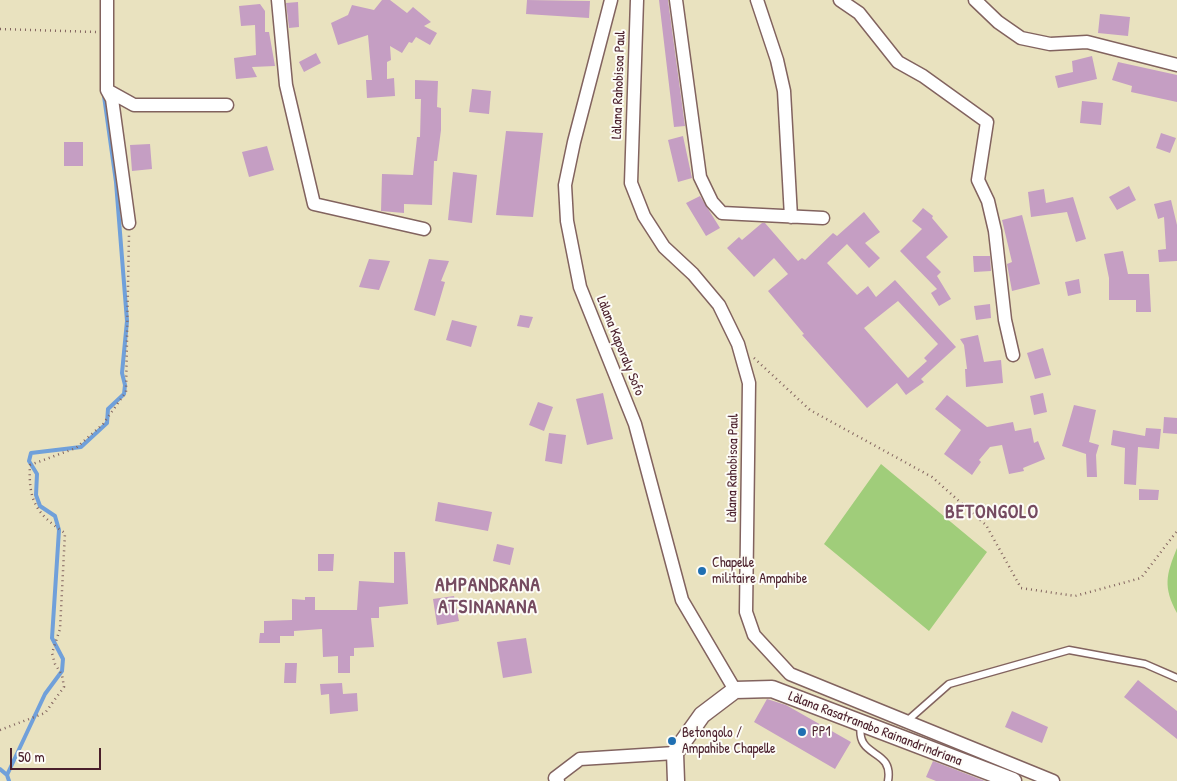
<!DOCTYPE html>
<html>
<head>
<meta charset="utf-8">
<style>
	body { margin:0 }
	#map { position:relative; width:1177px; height:781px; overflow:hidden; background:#e9e2bf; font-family:"Patrick Hand",sans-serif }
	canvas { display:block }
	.scale { position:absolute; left:10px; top:748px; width:91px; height:22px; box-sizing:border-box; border:2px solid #4a1f2b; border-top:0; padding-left:6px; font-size:15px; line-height:18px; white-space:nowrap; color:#4a1f2b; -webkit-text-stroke:4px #fdfcf7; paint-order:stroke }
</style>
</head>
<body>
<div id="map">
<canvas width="1177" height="781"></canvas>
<div class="scale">50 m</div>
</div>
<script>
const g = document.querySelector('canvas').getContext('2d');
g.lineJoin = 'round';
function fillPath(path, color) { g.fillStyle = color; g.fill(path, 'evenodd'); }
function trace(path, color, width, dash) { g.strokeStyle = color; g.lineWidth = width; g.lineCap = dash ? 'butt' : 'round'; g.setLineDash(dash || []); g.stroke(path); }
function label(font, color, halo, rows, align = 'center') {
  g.font = font + ' "Patrick Hand",sans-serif'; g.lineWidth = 4; g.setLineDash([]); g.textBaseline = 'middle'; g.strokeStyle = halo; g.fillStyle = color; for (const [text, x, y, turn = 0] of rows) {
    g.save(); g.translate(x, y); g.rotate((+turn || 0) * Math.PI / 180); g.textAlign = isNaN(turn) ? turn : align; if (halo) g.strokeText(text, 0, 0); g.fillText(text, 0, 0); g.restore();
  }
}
fillPath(new Path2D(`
	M881 464 987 552 929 631 824 544Z
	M1177 548V613C1163 587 1166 575 1177 548Z`), '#a0cd7a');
trace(new Path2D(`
	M0 769 7 775 9 781
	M7 775 45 694 62 671 63 659 52 638 59 530 55 516 40 506 36 495 37 474 29 461 31 453 81 447 107 423 108 409 124 394 125 385 122 373 127 321 116 182 104 96`), '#70a0da', 4);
fillPath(new Path2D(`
	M382 0H390L407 13 413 7 431 22 424 26 437 33 430 45 416 37 412 43 409 42 402 53 390 46 391 60 387 62V79L394 78 395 96 367 98 366 80H372L368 35 338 45 331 23 348 15 352 5 374 10Z
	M527 0 590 1 589 18 526 14Z
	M659 0H668L685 126 674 127Z
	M298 2 299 27 289 28 286 3Z
	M260 4 265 11V32H269L275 66 252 67 257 77 236 79 234 58 256 55 255 25 241 26 239 6Z
	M1100 14 1130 17 1128 36 1098 33Z
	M316 53 321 63 304 72 299 62Z
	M1092 56 1097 79 1058 88 1055 76 1073 72 1072 61Z
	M1118 62 1177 75V102L1131 92 1132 86 1112 80Z
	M415 80 438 81 437 107 441 108V130L437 161H434L432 205 404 204V213L381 211 382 174 413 175 417 137H420L421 99H415Z
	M472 89 491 91 489 114 469 112Z
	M1082 101 1103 103 1101 125 1080 123Z
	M506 131 543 133 533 217 496 215Z
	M1161 133 1176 138 1170 153 1156 148Z
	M683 136 692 178 678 182 668 140Z
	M64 142H83V166H64Z
	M150 144 152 169 132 171 130 145Z
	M267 146 274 170 249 177 242 152Z
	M453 172 477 175 472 223 448 220Z
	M1129 186 1136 200 1117 210 1109 197Z
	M1044 189 1046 203 1073 197 1086 239 1076 242 1067 212 1031 217 1028 192Z
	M700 196 720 228 706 236 686 203Z
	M1171 200 1177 225V261L1159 262 1158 250 1166 249 1164 217 1158 219 1154 204Z
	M923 208 933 216 932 218 948 237 926 257 941 272 937 276 951 299 939 306 931 293 937 289 900 251 922 229 912 221Z
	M864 212 880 232 865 243 880 258 869 268 847 244 827 263 857 295 868 286 876 297 895 280 956 347 921 379 924 382 906 395 897 383 867 408 802 335 804 334 768 291 788 274 774 258 754 277 727 248 739 237 742 240 762 223H765L798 261 802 258 805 260 833 233 837 236ZM898 301 938 344 924 358 927 361 908 378 864 328Z
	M1022 215 1040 284 1012 291 1007 264 1012 262 1002 220Z
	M1123 251 1128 274H1149L1151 312H1136V300H1109V278L1104 254Z
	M973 256H990L991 271 974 272Z
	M369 259 390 261 379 290 359 287Z
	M429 259 449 261 441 281 445 282 435 316 414 310Z
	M1079 279 1081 293 1068 296 1065 282Z
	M990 304 991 318 976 320 974 306Z
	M520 315 533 317 529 328 517 326Z
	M452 320 477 326 471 347 446 340Z
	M978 335 984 362 1001 360 1003 383 966 387 965 369H967L964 345 960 339Z
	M1043 348 1051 375 1035 379 1027 353Z
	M603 393 613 439 587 445 576 399Z
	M1043 393 1047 412 1034 415 1030 396Z
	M947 395 987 427 1013 422 1015 431 1031 428 1034 443 1038 441 1045 459 1023 468 1024 471 1009 474 1002 445 990 447 979 460 981 462 972 475 944 454 961 430 935 409Z
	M538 402 553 407 544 431 529 425Z
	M1074 405 1096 410 1089 442 1099 445 1096 455 1097 477H1087L1086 454 1062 446Z
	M1164 417 1177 418V434L1163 433Z
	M1146 428 1161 429 1159 449 1138 447 1136 485 1124 484 1125 448 1111 445 1113 430 1145 436Z
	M549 433 566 435 562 464 545 461Z
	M1139 489 1159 490 1158 500H1139Z
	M438 502 492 512 488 531 435 521Z
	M497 544 514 548 510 565 493 561Z
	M394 552H405L408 604 379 607V618H371L374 647 354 648V656H350V673H338V656L323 657 322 629 294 631V636H280V643H259L260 633H264V621L292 620V599L305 600V597H315V610H357L359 581 394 583Z
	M318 554H334L333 571H318Z
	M454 596 459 621 437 625 433 599Z
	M526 638 532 673 503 678 497 642Z
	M285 663H297L296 683H284Z
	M1138 680 1177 711V739L1124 697Z
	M342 683 343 694 357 693 358 711 330 714 329 694 321 695 320 684Z
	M767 699 786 705 851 742 835 769 754 722Z
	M1012 711 1048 727 1042 743 1005 727Z
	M933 761 985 781H936L926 777Z`), '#c59ec3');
const service = new Path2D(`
	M907 721 949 684 1069 650 1145 664 1177 678
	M861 724C855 760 894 747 888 781`);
const minor = new Path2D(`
	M107 0V90L112 99 129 223
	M278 0 286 85 314 204 424 229
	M611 0 574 142 565 185 567 221 580 287 635 424 682 600 735 690
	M637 0 631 183 644 216 664 247 693 274 719 305 738 344 749 383 746 612 754 635 790 674 1053 781
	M676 0 700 177 712 202 722 213 823 218
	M757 0 777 60 784 91 791 217
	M840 0 859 13 898 62 923 76 987 122 978 180 988 201 995 231 1005 320 1013 355
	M975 0 998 22 1021 38 1050 44 1087 42 1177 65
	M107 90 134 105H227
	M558 781 555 778 580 759 675 753`);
const tertiary = new Path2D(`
	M676 781 675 753 702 715 735 690 772 689 1013 781`);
trace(service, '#82635f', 9);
trace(minor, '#82635f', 15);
trace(tertiary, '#82635f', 19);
trace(new Path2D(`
	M0 29 96 32
	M754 358 810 410 932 477 986 525 1021 588 1075 596 1141 578 1177 531
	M0 730 45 713 64 687 62 675 55 664 52 653 60 629 65 533C36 514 28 500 30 465L76 448 103 424 126 392 129 235`), '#82635f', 2.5, [1, 4]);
trace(service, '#fff', 6);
trace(minor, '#fff', 12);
trace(tertiary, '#fff', 16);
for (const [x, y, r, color] of [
	[702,571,5,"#1f6fb2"],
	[802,732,5,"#1f6fb2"],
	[672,741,5,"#1f6fb2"]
]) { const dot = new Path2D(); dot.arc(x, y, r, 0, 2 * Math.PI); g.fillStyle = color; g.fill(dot); trace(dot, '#fdfcf7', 2); }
label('14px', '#4a1f2b', '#fdfcf7', [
	["Làlana Rahobisoa Paul",619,85,-88],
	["Làlana Kaporaly Sofo",620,346,68],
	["Làlana Rahobisoa Paul",733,468,-89],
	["Làlana Rasatranabo Rainandrindriana",875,729,21]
]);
label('14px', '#4a1f2b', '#fdfcf7', [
	["Chapelle",712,563],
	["militaire Ampahibe",712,579],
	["PP1",812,732],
	["Betongolo /",682,733],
	["Ampahibe Chapelle",682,749]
], 'left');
g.letterSpacing = '1px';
label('bold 19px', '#754b60', '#fdfcf7', [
	["BETONGOLO",992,513],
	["AMPANDRANA",488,586],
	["ATSINANANA",488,608]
]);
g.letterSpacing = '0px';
</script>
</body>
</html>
